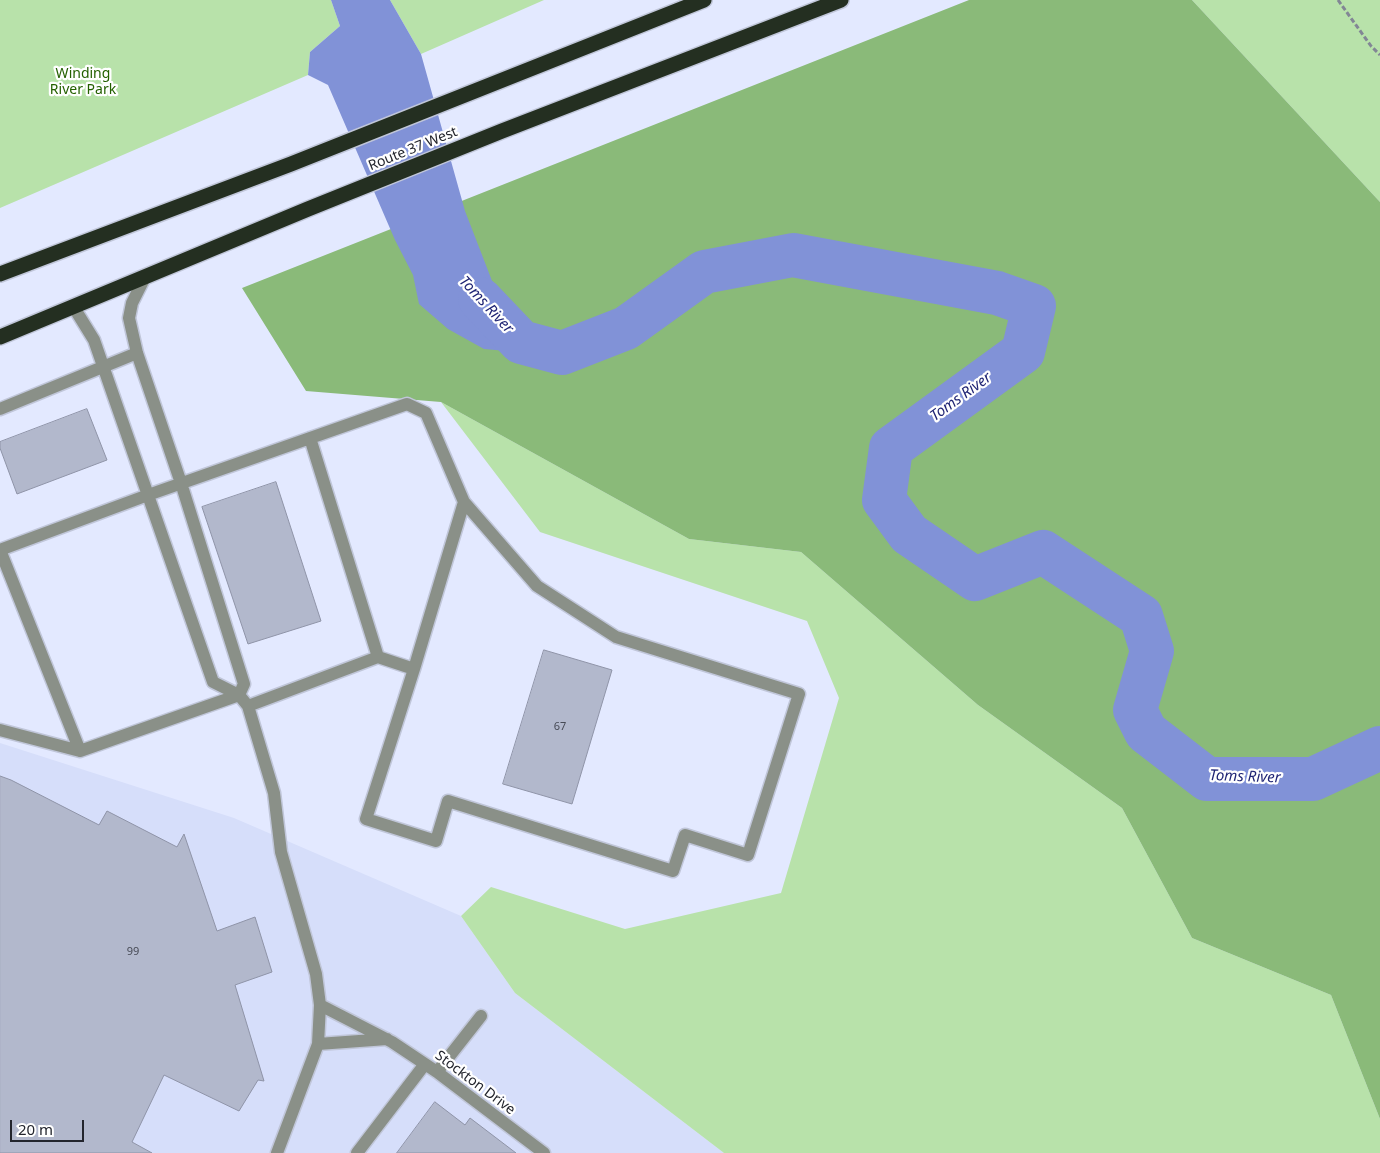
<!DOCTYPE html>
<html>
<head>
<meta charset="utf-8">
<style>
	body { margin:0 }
	#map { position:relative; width:1380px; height:1153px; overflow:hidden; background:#e3e9ff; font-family:"Noto Sans",sans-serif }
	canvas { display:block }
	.scale { position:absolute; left:10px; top:1120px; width:74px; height:22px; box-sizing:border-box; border:2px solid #23252d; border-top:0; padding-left:6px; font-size:15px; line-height:18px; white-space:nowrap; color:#23252d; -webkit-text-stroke:4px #fff; paint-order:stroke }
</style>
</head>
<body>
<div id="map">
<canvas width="1380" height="1153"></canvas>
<div class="scale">20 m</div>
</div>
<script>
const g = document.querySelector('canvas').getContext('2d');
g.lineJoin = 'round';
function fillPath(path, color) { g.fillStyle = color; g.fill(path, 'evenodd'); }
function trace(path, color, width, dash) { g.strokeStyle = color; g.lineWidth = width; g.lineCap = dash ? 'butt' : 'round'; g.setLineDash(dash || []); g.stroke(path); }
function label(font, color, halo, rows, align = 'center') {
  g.font = font + ' "Noto Sans",sans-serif'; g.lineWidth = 4.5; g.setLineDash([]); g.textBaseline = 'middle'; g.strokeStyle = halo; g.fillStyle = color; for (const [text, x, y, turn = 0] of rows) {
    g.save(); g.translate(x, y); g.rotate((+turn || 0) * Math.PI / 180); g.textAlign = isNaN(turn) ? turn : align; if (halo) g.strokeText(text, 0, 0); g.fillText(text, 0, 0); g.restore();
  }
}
fillPath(new Path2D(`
	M0 743 234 818 461 916 515 993 724 1153H0Z`), '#d6defa');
fillPath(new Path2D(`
	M0 0H331L340 26 310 52 308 75 0 208Z
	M390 0H544L421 54Z
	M1192 0H1380V202Z
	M441 402 689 539 801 552 978 705 1122 808 1192 938 1331 995 1380 1119V1153H724L515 993 461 916 491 887 625 929 781 893 839 698 807 621 540 532Z`), '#b8e2aa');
fillPath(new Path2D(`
	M969 0H1192L1380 202V1119L1331 995 1192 938 1122 808 978 705 801 552 689 539 441 402 306 391 242 288Z`), '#8aba79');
fillPath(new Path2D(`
	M331 0H390L421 54 465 211 494 286 526 324 518 352 484 349 448 329 419 304 413 275 395 240 328 85 308 75 310 52 340 26Z`), '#8192d7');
trace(new Path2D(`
	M480 299 521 342 562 353 626 328 704 272 793 255 997 293 1034 306 1023 352 891 448 884 500 909 534 975 579 1043 552 1141 616 1152 651 1135 710 1146 732 1207 779H1313L1380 748`), '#8192d7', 44);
const building = new Path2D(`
	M87 409 107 460 17 494 0 448V442Z
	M276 482 321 621 248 644 202 507Z
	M544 650 612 670 572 804 503 784Z
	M0 776 11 780 99 825 107 811 177 847 184 834 217 931 255 917 272 972 235 985 264 1081 258 1080 239 1111 164 1075 132 1142 152 1153H0Z
	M435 1102 465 1125 470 1118 516 1153H397Z`);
fillPath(building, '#b2b8cc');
trace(building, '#8f94a8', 1);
const lane = new Path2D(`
	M73 306 94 340 213 682 239 695 248 706 274 793 281 852 316 974 320 1005 318 1044 277 1153
	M0 409 137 353
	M310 438 378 657
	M0 550 148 495 407 404 426 413 464 502 537 586 616 637 799 694 748 855 685 835 673 871 448 801 436 841 366 819 414 669 378 657 248 706
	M0 550 80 751 239 695 244 684 181 483 137 353 129 318 132 303 145 277
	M414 669 464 502
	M0 730 80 751
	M320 1005 392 1042 437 1072 544 1153
	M318 1044 387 1039
	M437 1072 481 1016
	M357 1153 425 1064`);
const highway = new Path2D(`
	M0 274 291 164 704 0
	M0 337 308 209 502 131 841 0`);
trace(lane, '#c0c6d9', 15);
trace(highway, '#c0c6d9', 18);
trace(new Path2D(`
	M1338 0 1371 46 1380 55`), '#828695', 3, [5, 2.5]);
trace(lane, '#8a9088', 12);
trace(highway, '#242f21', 15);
label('11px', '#474a55', null, [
	["67",560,727],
	["99",133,952]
]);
label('14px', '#246000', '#fff', [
	["Winding",83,74],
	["River Park",83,90]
]);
label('14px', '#23252d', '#fff', [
	["Route 37 West",413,149,-22],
	["Stockton Drive",475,1083,37]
]);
label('italic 15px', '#1f2474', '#fff', [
	["Toms River",486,305,47],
	["Toms River",961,397,-36],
	["Toms River",1245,777,2]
]);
</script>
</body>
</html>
